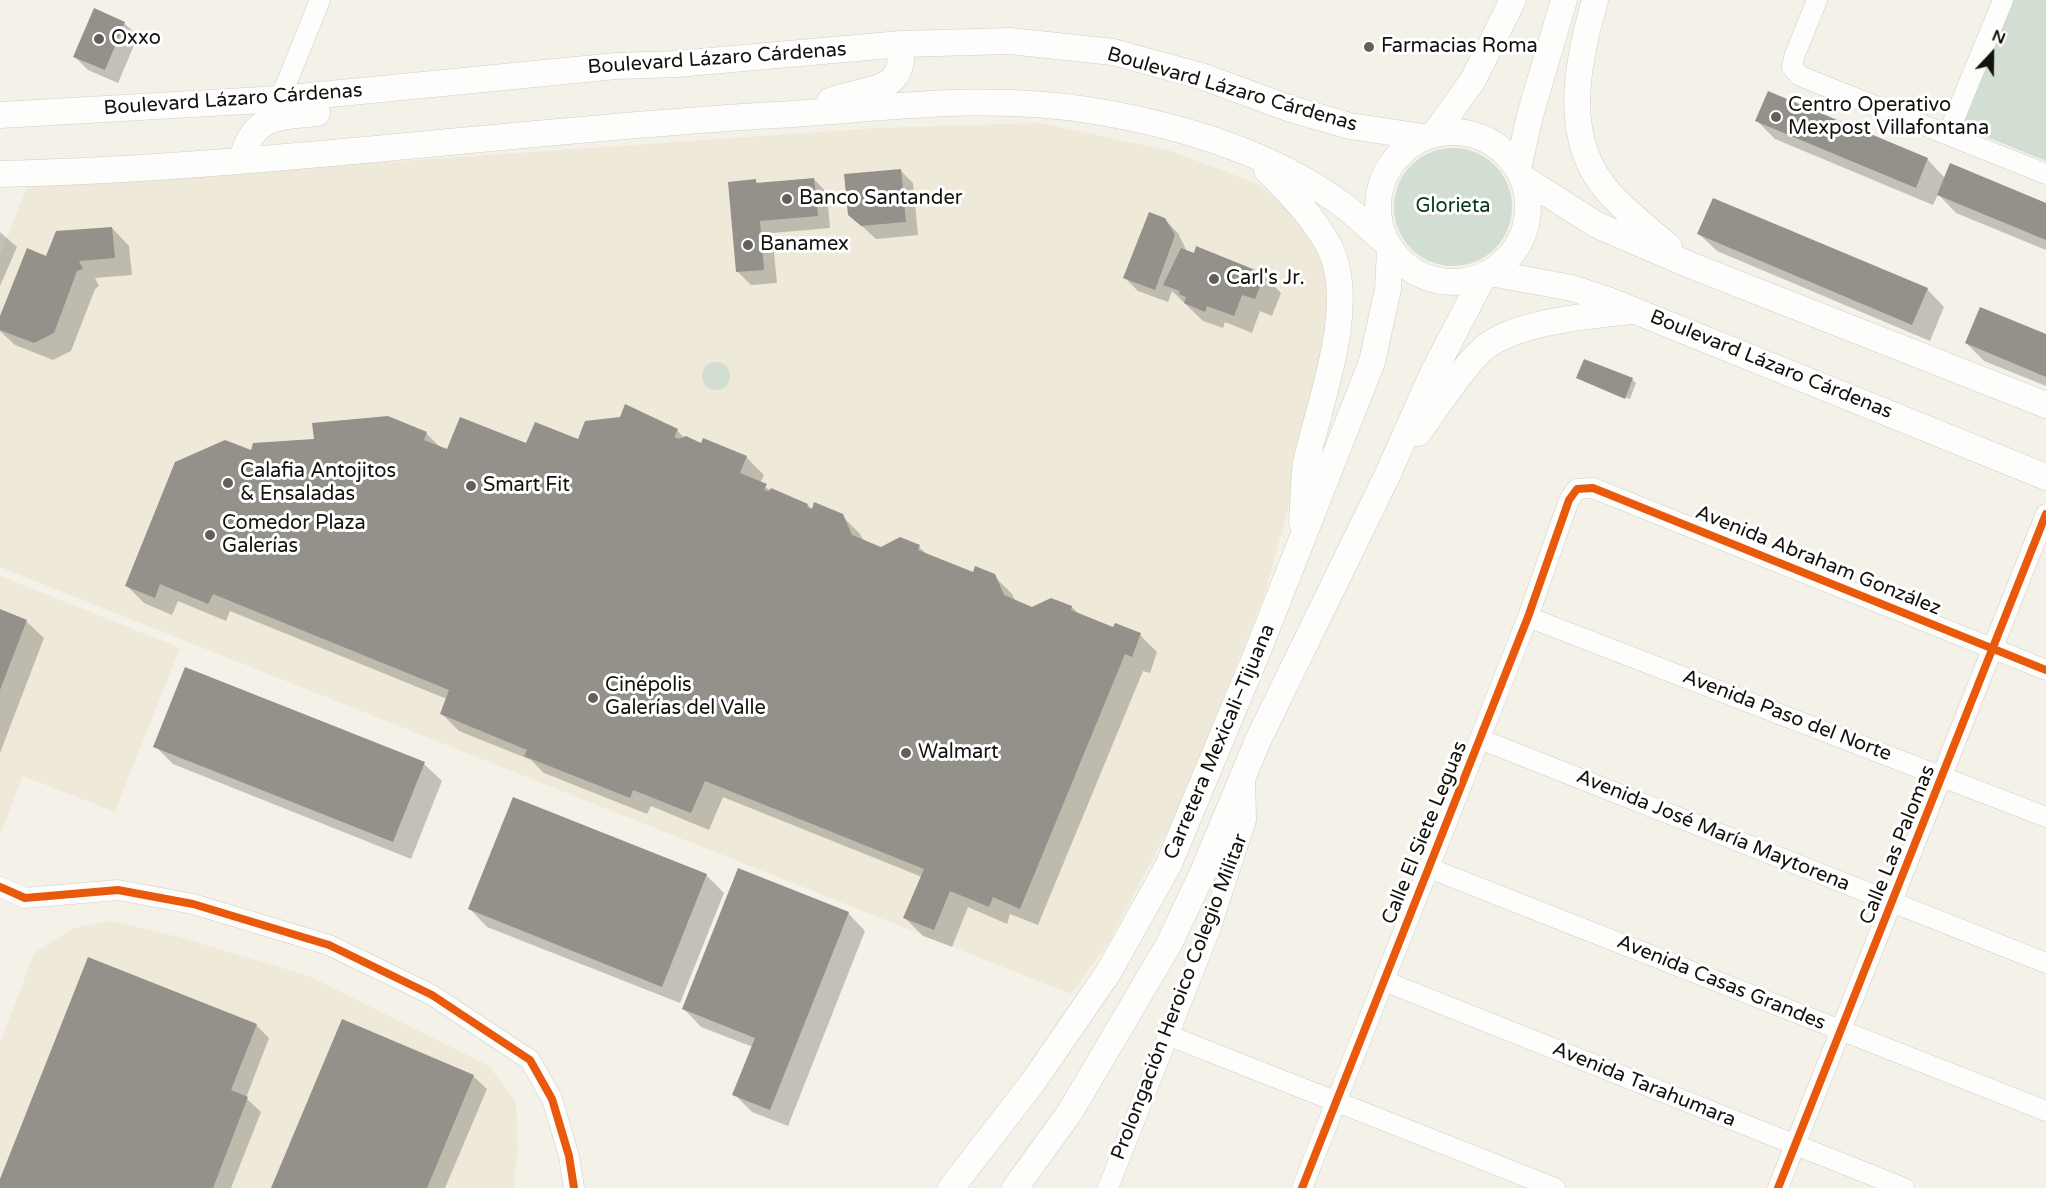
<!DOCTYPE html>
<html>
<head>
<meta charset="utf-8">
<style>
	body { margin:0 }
	#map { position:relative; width:2046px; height:1188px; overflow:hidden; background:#f4f1e9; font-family:"Varela Round",sans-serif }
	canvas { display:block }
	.north { position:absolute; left:1962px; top:24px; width:60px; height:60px; -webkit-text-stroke:4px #fff; paint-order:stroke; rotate:22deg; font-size:16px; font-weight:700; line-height:24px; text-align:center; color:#14120d }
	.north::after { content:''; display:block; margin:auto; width:21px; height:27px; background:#14120d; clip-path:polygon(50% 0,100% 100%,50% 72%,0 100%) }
</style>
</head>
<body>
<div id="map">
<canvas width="2046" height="1188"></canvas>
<div class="north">N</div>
</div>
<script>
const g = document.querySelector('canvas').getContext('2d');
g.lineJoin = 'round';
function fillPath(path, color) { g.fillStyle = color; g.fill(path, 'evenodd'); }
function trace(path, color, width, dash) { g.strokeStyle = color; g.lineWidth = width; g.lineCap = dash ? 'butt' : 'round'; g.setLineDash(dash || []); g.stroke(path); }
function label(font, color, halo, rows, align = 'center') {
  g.font = font + ' "Varela Round",sans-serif'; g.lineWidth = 6; g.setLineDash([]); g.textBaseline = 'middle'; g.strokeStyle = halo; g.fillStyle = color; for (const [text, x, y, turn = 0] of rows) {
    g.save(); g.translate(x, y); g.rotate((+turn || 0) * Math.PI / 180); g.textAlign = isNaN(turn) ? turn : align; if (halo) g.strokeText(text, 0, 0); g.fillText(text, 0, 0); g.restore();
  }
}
fillPath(new Path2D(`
	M1039 123 1171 151 1258 184 1304 223 1327 271 1328 323 1290 502 1264 596 1180 807 1109 942 1071 994 0 567V254L27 187 878 128Z
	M0 576 180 648 115 812 23 776 0 835Z
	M112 921 179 937 309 976 489 1066 516 1102 518 1148 513 1188H0V1042L35 952 74 928Z`), '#eee9d9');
fillPath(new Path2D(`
	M2013 0H2046V161L1962 127Z
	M1394 207a59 59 0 1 1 118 0a59 59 0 1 1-118 0Z
	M702 376a14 14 0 1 1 28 0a14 14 0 1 1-28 0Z`), '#d2ded1');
fillPath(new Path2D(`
	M124 23 138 36 118 83 88 70 75 57Z
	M1757 121 1927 159 1945 178 2046 205V250L1956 213 1938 194 1933 205 1775 139Z
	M900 170 913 183 918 235 876 239 849 214Z
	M814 179 827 193 830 228 772 233 777 283 751 285 738 272 756 181 759 184Z
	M1164 219 1178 233 1187 252 1264 275 1281 293 1272 316 1260 311 1252 333 1225 322 1223 328 1203 321 1172 291 1168 302 1138 291 1125 278Z
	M112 228 129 246 132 275 95 278 99 286 95 289 71 351 53 360 15 345 0 331V320L47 258Z
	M0 232 17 247 0 286Z
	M1699 234 1927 289 1944 307 1930 341 1717 251Z
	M2046 336V386L1984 361 1966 343Z
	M1577 378 1632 379 1636 383 1630 399Z
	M387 418 427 434 441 448 448 451 578 441 677 430 684 438 702 445 746 457 764 475 760 483 771 491 808 505 813 510 842 516 860 534 864 541 881 548 901 539 919 547 929 556 973 574 994 576 1012 594 1016 602 1032 609 1072 607 1081 616 1114 629 1140 635 1157 652 1150 673 1143 671 1038 925 1010 914 1007 924 968 907 952 947 923 936 905 918 922 877 723 797 709 830 651 806 647 814 544 773 531 760 459 731 441 713 447 699 230 611 226 621 178 601 172 615 144 603 127 586 252 452 316 441Z
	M0 611 26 621 44 638 0 753Z
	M186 669 424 764 442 781 411 859 173 764 155 746Z
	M706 875 724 893 680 1003 487 927 470 909Z
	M848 913 865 931 788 1126 752 1112 734 1094 753 1047 701 1027 684 1009Z
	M256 1025 269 1038 246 1098 261 1112 231 1188H0V1183Z
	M473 1076 487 1089 445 1188H273Z`), '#0003');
fillPath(new Path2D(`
	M94 8 125 22 105 70 73 57Z
	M1768 91 1928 158 1916 188 1755 121Z
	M1950 163 2046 203V240L1937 195Z
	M901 169 906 222 861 226 848 215 844 174Z
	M814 178 818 216 760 221 764 270 736 272 728 182 756 179V183Z
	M1713 198 1928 288 1912 325 1697 234Z
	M1149 212 1165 218 1175 235 1155 290 1123 278Z
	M112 227 115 258 79 261 83 269 77 271 54 333 34 343 0 330V316L27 248 46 256 56 231Z
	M1196 246 1265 274 1255 299 1242 295 1234 316 1207 306 1205 312 1184 303 1186 297 1179 294 1180 291 1163 285 1181 248 1194 253Z
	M1980 307 2046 334V377L1965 343Z
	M1584 359 1633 378 1625 399 1576 378Z
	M625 404 678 429 674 437 679 439 686 436 701 443 703 438 747 456 740 473 767 484 764 490 769 491 771 488 808 504 807 507 812 509 814 502 843 514 852 535 881 547 900 537 920 545 918 550 973 572 975 566 995 574 1004 595 1032 607 1051 598 1072 606 1071 610 1113 627 1115 623 1141 633 1132 657 1125 654 1020 909 993 897 989 907 950 891 934 930 903 918 924 869 705 781 691 813 633 790 630 798 524 756 527 750 440 714 449 690 213 594 208 604 160 584 155 598 125 586 175 462 225 440 251 450 253 443 314 439 312 423 388 416 427 432 424 440 447 449 460 417 526 443 535 422 578 439 585 421 620 417Z
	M0 609 27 620 0 690Z
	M185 667 425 762 393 842 153 747Z
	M513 797 707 874 662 987 468 909Z
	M738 868 849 912 770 1110 732 1095 755 1038 682 1009Z
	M88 957 257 1024 231 1090 248 1097 213 1188H0V1179Z
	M342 1019 474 1075 427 1188H271Z`), '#94918b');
const minor = new Path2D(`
	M1817 0 1794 57 1792 67 1800 76 2046 174
	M280 99 320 0
	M1948 134 2003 0
	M1528 617 2046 817
	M1480 739 2046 963
	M1429 868 2046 1111
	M0 887 25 898 118 890 193 904 329 945 432 995 530 1060 552 1099 569 1156 574 1188
	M1384 981 1904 1188
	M1170 1036 1555 1188
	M1108 1188 1211 927 1246 820 1245 775
	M1302 1188 1528 617 1569 500 1577 489 1593 488 2046 670
	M1778 1188 2046 514`);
const major = new Path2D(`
	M1595 0C1577 65 1560 140 1611 195 1629 214 1650 231 1669 247
	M830 101C867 86 906 96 901 44
	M0 115 280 99 616 66 677 64 901 44 1010 41 1113 52 1201 76 1291 109 1350 126 1423 137
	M1378 207a75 75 0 1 1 150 0a75 75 0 1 1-150 0Z
	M1435 133 1473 80 1513 0
	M242 159C253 115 278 117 317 113
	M1518 169 1530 115 1564 0
	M1267 170C1291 195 1314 217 1330 248 1358 306 1319 404 1306 463 1303 482 1304 503 1302 523
	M0 174C259 168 517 130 775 115 880 109 984 93 1088 110 1176 124 1268 151 1340 203 1356 214 1369 228 1384 241
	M1523 178 1597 225 1690 265 2046 405
	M1490 273 1572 288 1608 300 2046 477
	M1418 433C1435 410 1463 366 1484 348 1518 321 1589 316 1632 311
	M951 1188 1033 1082 1108 973 1168 866 1257 653 1372 362 1388 289 1390 250
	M1015 1188 1070 1112 1169 944 1203 872 1259 738 1386 478 1433 373 1484 275`);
trace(minor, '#cfcdc6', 21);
trace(major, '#cfcdc6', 27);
trace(minor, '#fdfdfc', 20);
trace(major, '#fdfdfc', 26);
trace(new Path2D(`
	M0 887 25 898 118 890 193 904 329 945 432 995 530 1060 552 1099 569 1156 574 1188
	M1302 1188 1528 617 1569 500 1577 489 1593 488 2046 670
	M1778 1188 2046 514`), '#e8590c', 8);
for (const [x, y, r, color] of [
	[99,39,6,"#62605a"],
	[1369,47,6,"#62605a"],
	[1776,117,6,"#62605a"],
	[787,199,6,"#62605a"],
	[748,245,6,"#62605a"],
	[1214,279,6,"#62605a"],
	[228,483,6,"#62605a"],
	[471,486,6,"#62605a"],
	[210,535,6,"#62605a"],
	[593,698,6,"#62605a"],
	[906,753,6,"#62605a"]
]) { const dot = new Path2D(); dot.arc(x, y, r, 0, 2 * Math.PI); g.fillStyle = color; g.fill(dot); trace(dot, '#fff', 2); }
label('20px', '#14120d', '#fff', [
	["Oxxo",111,39],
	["Farmacias Roma",1381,47],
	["Centro Operativo",1788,106],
	["Mexpost Villafontana",1788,129],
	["Banco Santander",799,199],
	["Banamex",760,245],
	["Carl's Jr.",1226,279],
	["Calafia Antojitos",240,472],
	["& Ensaladas",240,495],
	["Smart Fit",483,486],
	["Comedor Plaza",222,524],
	["Galerías",222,547],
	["Cinépolis",605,686],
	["Galerías del Valle",605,709],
	["Walmart",918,753]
], 'left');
label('20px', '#14120d', '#fff', [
	["Boulevard Lázaro Cárdenas",717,59,-4],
	["Boulevard Lázaro Cárdenas",1232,90,16],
	["Boulevard Lázaro Cárdenas",233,100,-4],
	["Boulevard Lázaro Cárdenas",1771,365,22],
	["Avenida Abraham González",1818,561,22],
	["Avenida Paso del Norte",1787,716,21],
	["Carretera Mexicali–Tijuana",1220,742,-67],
	["Avenida José María Maytorena",1713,831,22],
	["Calle El Siete Leguas",1425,833,-68],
	["Calle Las Palomas",1898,845,-68],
	["Avenida Casas Grandes",1721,983,22],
	["Prolongación Heroico Colegio Militar",1180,997,-69],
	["Avenida Tarahumara",1644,1085,22]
]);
label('20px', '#04371b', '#fff', [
	["Glorieta",1453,207]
]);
</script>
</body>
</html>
